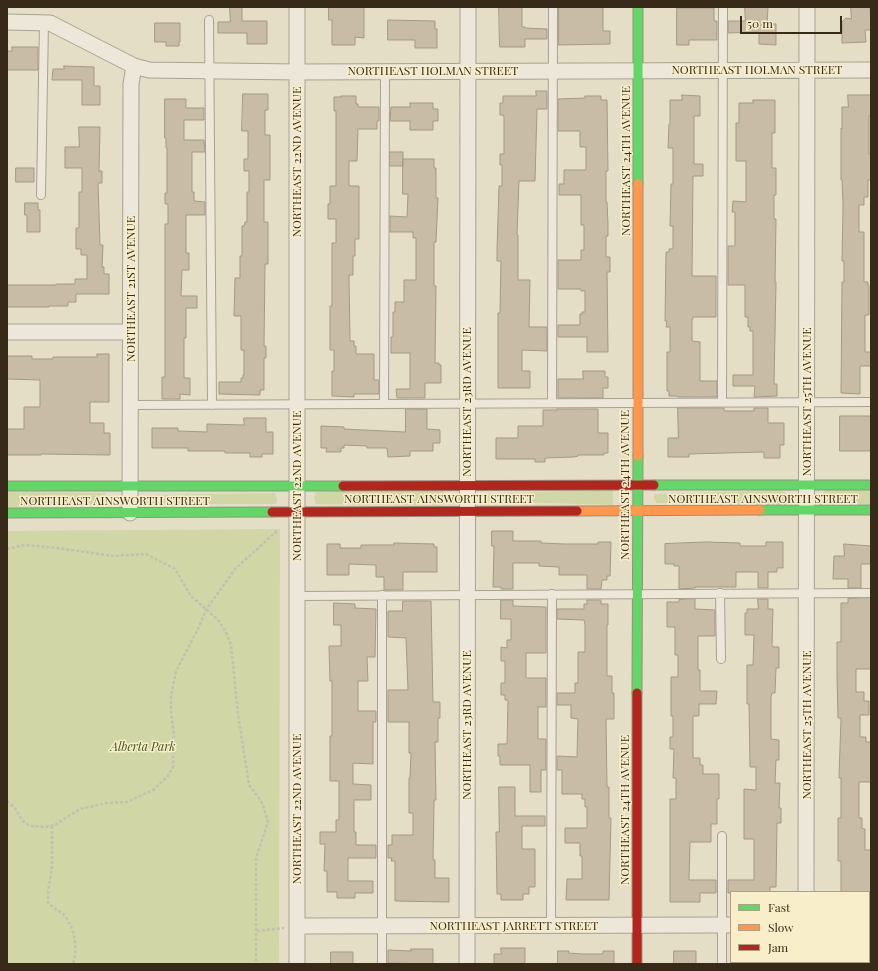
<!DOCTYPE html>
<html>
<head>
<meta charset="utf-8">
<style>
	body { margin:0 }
	#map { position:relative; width:878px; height:971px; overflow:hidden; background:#e4dec7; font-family:"Playfair Display",serif }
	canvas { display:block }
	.frame { position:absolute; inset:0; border:8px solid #372a19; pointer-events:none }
	.legend { position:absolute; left:730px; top:891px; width:140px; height:72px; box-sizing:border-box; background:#f8efca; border:1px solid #aba083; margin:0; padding:5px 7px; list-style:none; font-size:12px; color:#372a19 }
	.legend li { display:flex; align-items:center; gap:8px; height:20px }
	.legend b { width:20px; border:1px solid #aba083 }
	.scale { position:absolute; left:740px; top:16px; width:102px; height:18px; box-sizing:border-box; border:2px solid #372a19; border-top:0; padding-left:5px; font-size:12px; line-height:14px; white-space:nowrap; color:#372a19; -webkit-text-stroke:3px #f8efca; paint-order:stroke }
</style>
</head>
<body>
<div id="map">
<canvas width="878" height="971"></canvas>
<div class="frame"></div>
<ul class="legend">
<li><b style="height:5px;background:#63d668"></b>Fast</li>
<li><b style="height:5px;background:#ff974d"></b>Slow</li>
<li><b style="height:5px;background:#b3261e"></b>Jam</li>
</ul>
<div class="scale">50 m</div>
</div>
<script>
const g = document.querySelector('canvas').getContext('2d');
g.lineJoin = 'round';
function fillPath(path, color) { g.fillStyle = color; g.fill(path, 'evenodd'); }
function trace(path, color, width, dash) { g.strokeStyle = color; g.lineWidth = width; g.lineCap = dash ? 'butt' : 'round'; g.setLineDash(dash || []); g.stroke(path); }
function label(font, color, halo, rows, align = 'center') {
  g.font = font + ' "Playfair Display",serif'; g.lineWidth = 3; g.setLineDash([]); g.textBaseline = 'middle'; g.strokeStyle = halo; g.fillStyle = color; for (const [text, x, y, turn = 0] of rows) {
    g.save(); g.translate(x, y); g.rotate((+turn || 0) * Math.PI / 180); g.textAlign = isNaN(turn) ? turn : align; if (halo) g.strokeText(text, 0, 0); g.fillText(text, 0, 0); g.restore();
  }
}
fillPath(new Path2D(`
	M613 489V505L485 501V494Z
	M782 490 788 497 783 504 657 503 654 499V494Z
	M825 490H871V504H826L822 497Z
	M443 491 446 498 442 506 316 504 314 498 316 492Z
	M7 492 105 493 108 499 106 504 7 507Z
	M275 493 277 499 276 504H147L145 500V495Z
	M280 529 279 964H7V531Z`), '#d1d6a7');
const building = new Path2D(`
	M230 7H242V21H267V44H247V33H218V22H230Z
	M329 7H364V38L355 37V45H332V20H329Z
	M499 7H522V27H525V28L547 29V39H525V47H500Z
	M559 7H603V31H610V44L559 45Z
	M745 7H768L767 24H776V45L759 44V32L728 33V21H745Z
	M851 7H870L871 30H865L866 42 842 43V22L846 18 851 19Z
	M677 8H714V21H717V40H689V45H677Z
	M388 20 435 21V29H437V48H415V40H388Z
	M155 23H180V42H179V46H166V42H155Z
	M12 47H38V70H7V51H12Z
	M64 66 94 67V86H100V105H82V80H52L53 69H64Z
	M536 91H547V109H537L535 181H519L517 235H518V280H530L529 327H547V351L522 350V371H530V388H498V313H500L501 261H497V251L499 186H502V165H500V154H504V117L503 115H500V103H503V96H536Z
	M243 94H268V110H265V135H270V180H264V222H268V264H265L264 346H266V358H264V390H260V395L219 394V382H241V378H243V375H244V350H241V316H234L235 278H240V256H242V226H244L245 222H247V192H249V171H244V159H248V131H242Z
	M682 95 700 96V116H694V164H703V176H693L692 276H716V317H693V319H692V341L700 342V381H717V397H678V396H669V391H667V352H670V327H666L667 321H665L666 252H669V249H673V226H670L671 184H673V148H668L669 124H670V100H682Z
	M848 95H871V116H869V154H871V180H868V197H864V205H859V232H864V282H868V285H869V315H865V352H871V366H860V394L841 393 842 282H844V261H842L843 205 842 180H841V128L842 129V107H848Z
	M341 96H356V104H358V107H379V121H377V129H358L357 161H349V186H359V239H355V256H353V275H349L350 341H354V346H356V354H374V380H379V394H354V397L332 396V371H334V350H330V306H332V243H336V219H328V204H330V186H336V111H334V97H341Z
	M585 96H601V100H607L608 171H606V202H607L608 224V236H606V257H610V272H607L608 352H587V337H558V325H580V314H582V312H585V291H581V289H558V260H581V250H584V225H581V195H559V184H564V170H586V147H580V131H558V99L585 98Z
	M165 99H186V108H204V120H184V140H204L205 152H192V192H194V201L205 202V215H186V253H189V270H182L181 296H197V308H186V338H184V378H190V395L180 394V399H162V377H165V224H168V204H165V193H167V148H166V138H165Z
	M753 100H775V133H772V168H776V195H774V219H776L775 282H776L774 384H777V396L754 397 755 386H733V375H753V331H750V327H748V317H745V285H728V246H735V212H732L733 201 746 202V161H736V123H739V103H753Z
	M410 103H433V109H438V121H433V130H410V121H390L391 107H410Z
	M79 127H100L99 171H102V183H98L100 245H103L102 267H104V274H109V294H76V302H68V306H49V307H7V285H56V284H75V279H87V255H81V249H76V228H79V192H82V168H65V147H79Z
	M390 152H403V166H390Z
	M403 159H434V168H436V198H438L436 242H434V286H436L435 363H439V365H441V383H425V398H397L396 389H410V353H391V337H393V312H395V302H404V280H416V238H413V232H390V216L407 217 408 194H403Z
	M16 168H34V182H16Z
	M25 203H38V210H40V232H27V215H25Z
	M97 354H109V402H90V423H104V433H110V455L41 454V455H7V429H24V407H40V380L7 379V356H32V359H53V357H97Z
	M583 371H605V377H608V388H603V398H558V379H583Z
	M678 408H724V411H754V408H768V423H784V445H780V458H764V452L689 454V457H668V438H678Z
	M406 409H427V429L440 430V443H433V451H410V456L388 457 387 448H367V446L344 445V448H341V452H326L327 448H321V426L344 427V429L405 432Z
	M557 409H598V433H608V453H604V455H578V456L574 457 545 458V462H535V459H496V438H518V426H543V410H557Z
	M840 416H871V451H840Z
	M244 418H266V432H273V454H262V457H250V453H225V451H188V448H152V428H178V431L207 432V424L244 425Z
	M492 531H513V541H541V543L565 544H598V542H611L610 576H607V580H602L601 589H587V575H559V567L539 566V563H513V589H501V587H493L494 546H492Z
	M706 542 740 543V546H766V542H783V568H777V572H768V588H758V572H736V587H695V588L679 589V566H674V564H665V544Z
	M394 543 434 544V547H437V572H403V590H384V577H376V565L349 564V575H327V544H340V548H361V545H394Z
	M844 544 871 546V564H861V588H848V579H833L834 556H844Z
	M871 598V669H856V692H864V701H869V715H860V737H866V742H871V782H859V818H862V828L865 829V850H871V892H841V861H838V818H841V778H839L841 718H838L837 677V642H841V603H848V599Z
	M695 599V609L715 610V636H698V670H700V691H717L716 704H699V716H693V758H700V765H703V774H719V799H717V824H711V842H690L689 880H716V893H700V902H670V799H676V778H673L674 749H670V737H673V716H671V677H678V655H675V627H667V602H679V600Z
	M758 599H768V609H773L772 645 773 647H779V668H776L775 693H772L771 697V739L779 740V760H776L775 783H780L779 808H781V823H777L776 887H770V892L728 893V880H754V839H744V789L756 790V767H750L749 704H747V665H753L754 635H745V613H747V609H758Z
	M501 600H513V606L546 607V653H526V678H546V707H538V739H546V770H541V792H530V765H500V756H498V744H507L508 700H505V695H501V683H505V661H501V647L507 648V640H511V619H501Z
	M587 600H601V604H608V625H607V676H612V693H614V719H606L607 787H609V818H611L609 900H566L567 879H582V856H580V843H565V828H587V807H585V799H582V794H562V770H557V756L577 757 578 719 571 718V705H557V693H575V683H578V652H585V625L584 620 557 619V609H584V604H587Z
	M403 601H431L433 702H440V718H438V742H435L436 800H434V804L433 860H435V878H449V902L395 901V861H391L392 858H388V845H392V835H413V813H409V778H410L411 753H409V722H388V690H408L406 638 388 637V611H402Z
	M334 603 355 604V608L376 609 375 657H367L368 681H358V711H376V722H373V764L353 763V784L371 785V800H354V832H356V845H376V858H348V881H373V893H355V898H337V892H327V871H324L325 844H320V832H336V820H339V781H330V736H332V681H330L329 646H341V625H334Z
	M499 787H515V816H545V826H522V849H535V887H529V894H523V900H501V894H497L496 832H499Z
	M501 948H525V964H494V954H501Z
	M411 949H433V964L388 963V950L411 951Z
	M558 951H569L568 953 583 954H603V951H614V964H558Z
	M674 951H696V964H674Z
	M331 952H353V964H331Z`);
fillPath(building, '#c8bca7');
trace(building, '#a49987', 1);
const lane = new Path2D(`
	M209 20 212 405
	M41 195 44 22
	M722 402 723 7
	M552 403 553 7
	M384 404 385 71
	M130 405 871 402
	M720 593 721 659
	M298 596 871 593
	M722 836V964
	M551 926 552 594
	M382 964V595`);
const street = new Path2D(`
	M7 22 50 23 134 66 149 70 297 72 871 70
	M7 332H130
	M130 513 131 84 134 66
	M806 892 807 7
	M869 925H871
	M297 926 731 925
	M806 962V964
	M297 964V7
	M467 964 468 7`);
const fast = new Path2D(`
	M638 184V7
	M654 485H871
	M7 486H343
	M760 510H871
	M7 513 272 512
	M637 693 638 456`);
const slow = new Path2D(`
	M638 456V184
	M577 511 760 510`);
const jam = new Path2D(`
	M343 486 654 485
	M272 512 577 511
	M637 964V693`);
trace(lane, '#a8a291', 10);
trace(street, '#a8a291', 17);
trace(fast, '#989181', 11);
trace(slow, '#989181', 11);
trace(jam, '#989181', 11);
trace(new Path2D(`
	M7 549 24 545 58 548 113 556 146 554 175 569 191 596 218 620 226 632 231 645 238 714 249 785 259 798 263 805 268 822 256 858V964
	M7 801 14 807 23 821 30 826 45 827 55 825 80 809 106 803 127 802 153 790 168 776 173 767 174 736 171 711V696L176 671 198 629 206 610 235 569 278 530
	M52 826V867L48 892V902C52 908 58 910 63 914 75 927 78 948 73 964
	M257 931 284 928`), '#c4bfb0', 2.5, [3, 2]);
trace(lane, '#ece7d9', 8);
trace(street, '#ece7d9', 15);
trace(fast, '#63d668', 9);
trace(slow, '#ff974d', 9);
trace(jam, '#b3261e', 9);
label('12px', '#372a19', '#f8efca', [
	["NORTHEAST HOLMAN STREET",757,70],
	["NORTHEAST HOLMAN STREET",433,71],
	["NORTHEAST 24TH AVENUE",626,161,-90],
	["NORTHEAST 22ND AVENUE",297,162,-90],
	["NORTHEAST 21ST AVENUE",131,289,-90],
	["NORTHEAST 23RD AVENUE",467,402,-90],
	["NORTHEAST 25TH AVENUE",807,402,-90],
	["NORTHEAST 24TH AVENUE",625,485,-90],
	["NORTHEAST 22ND AVENUE",297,486,-90],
	["NORTHEAST AINSWORTH STREET",439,499],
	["NORTHEAST AINSWORTH STREET",763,499],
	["NORTHEAST AINSWORTH STREET",115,501],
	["NORTHEAST 23RD AVENUE",467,725,-90],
	["NORTHEAST 25TH AVENUE",807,725,-90],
	["NORTHEAST 22ND AVENUE",297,809,-90],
	["NORTHEAST 24TH AVENUE",625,810,-90],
	["NORTHEAST JARRETT STREET",514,926]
]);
label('italic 12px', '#42551e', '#f8efca', [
	["Alberta Park",143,747]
]);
</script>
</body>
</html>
